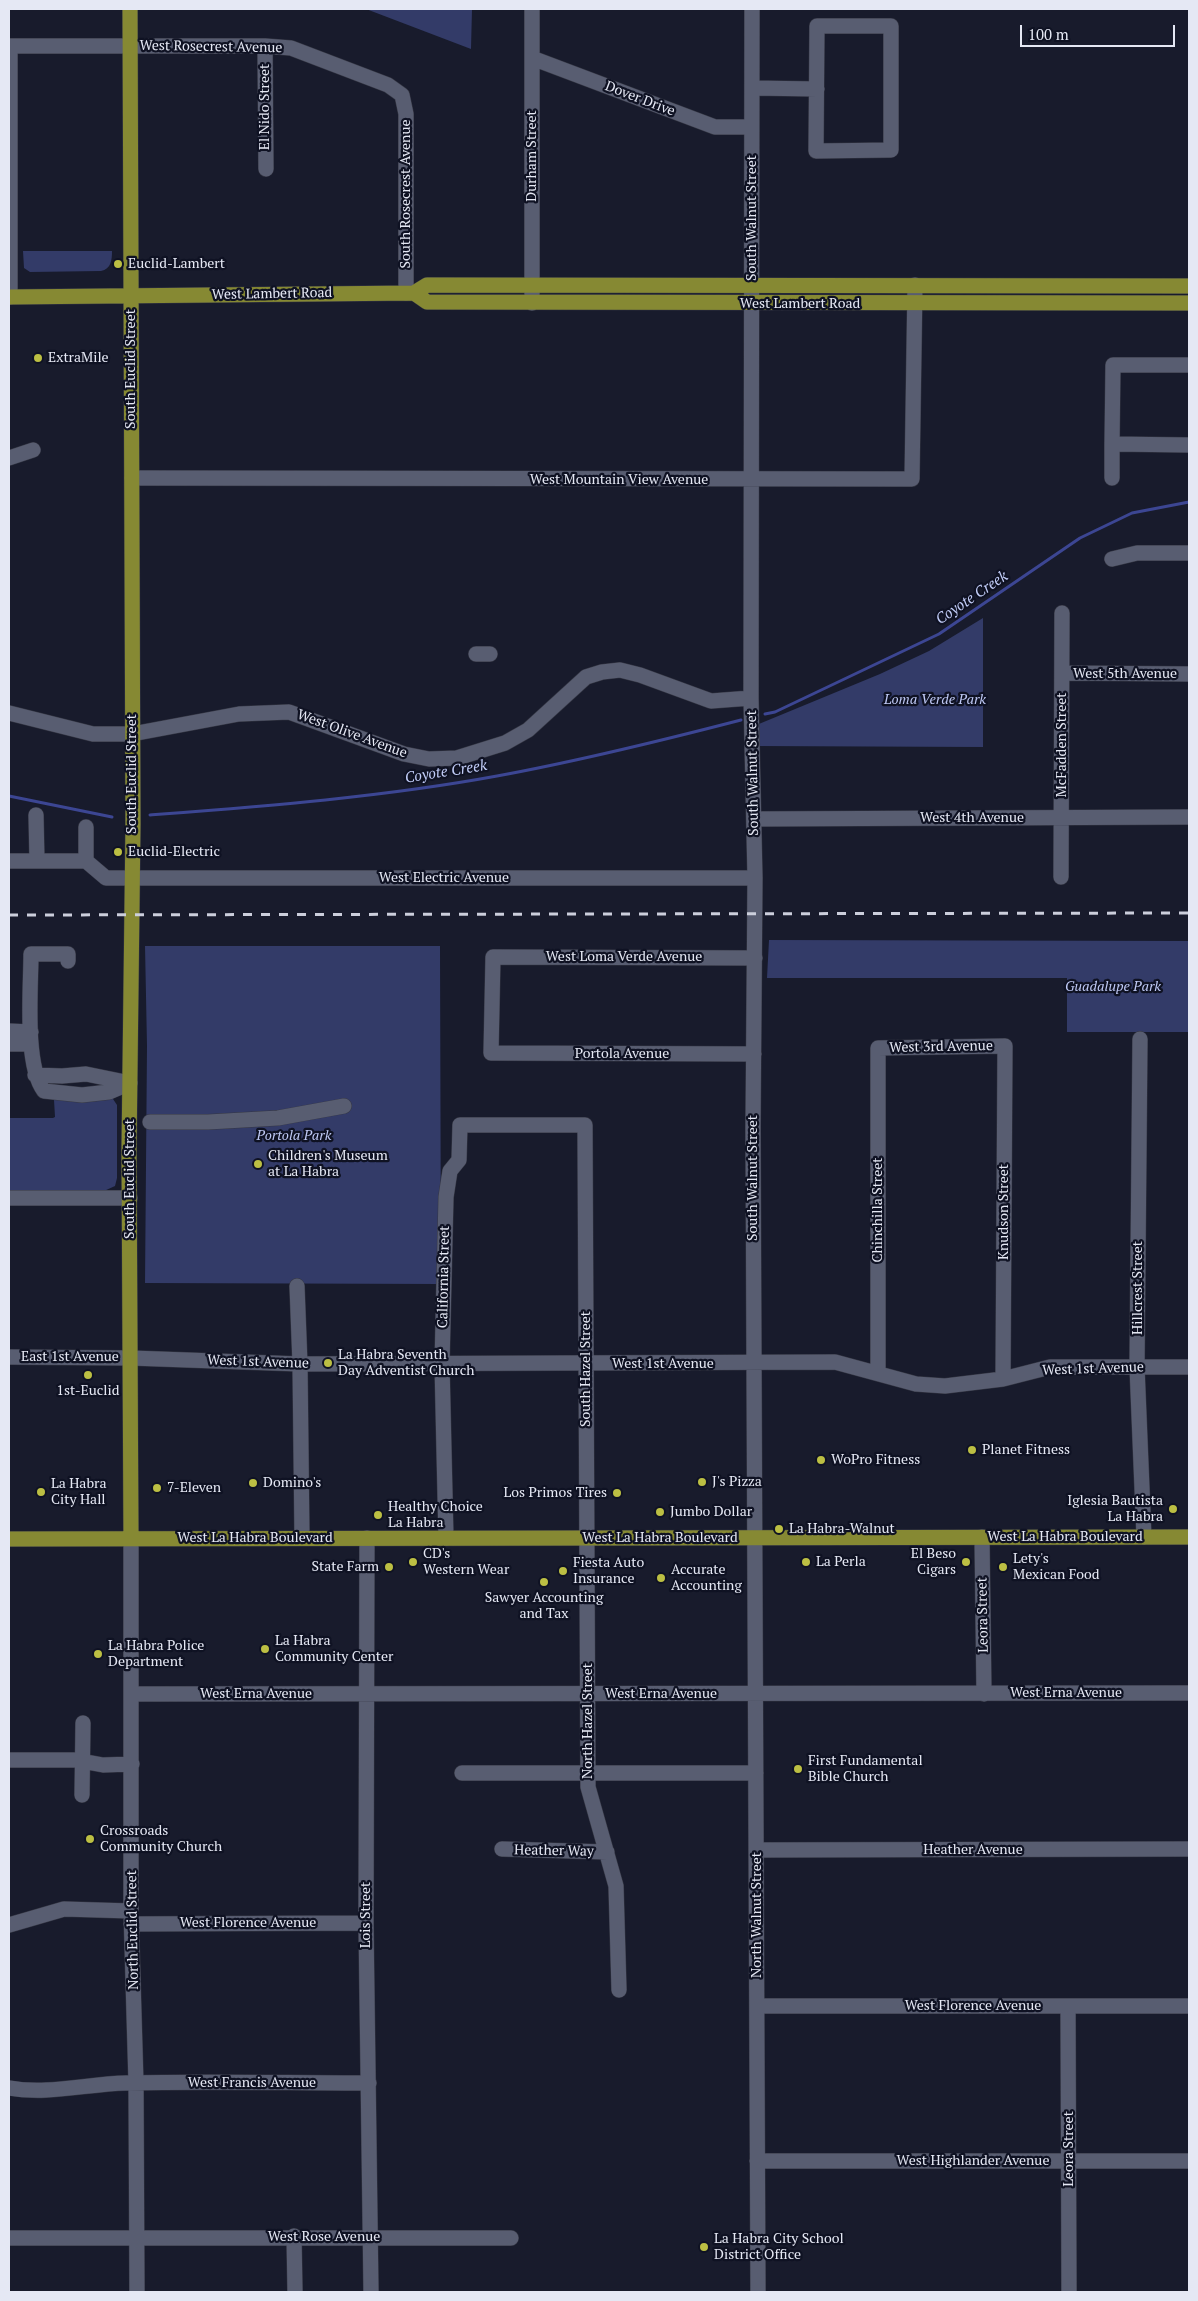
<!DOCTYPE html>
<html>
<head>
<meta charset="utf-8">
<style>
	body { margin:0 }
	#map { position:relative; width:1198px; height:2301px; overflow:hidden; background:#181b2c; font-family:"PT Serif",serif }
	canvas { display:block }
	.frame { position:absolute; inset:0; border:10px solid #e5e8f4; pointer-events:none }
	.scale { position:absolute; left:1020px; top:25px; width:155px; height:22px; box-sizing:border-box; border:2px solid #e5e8f4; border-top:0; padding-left:6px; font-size:15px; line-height:18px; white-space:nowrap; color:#e5e8f4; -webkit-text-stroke:4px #0f1223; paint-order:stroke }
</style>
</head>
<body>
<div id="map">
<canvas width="1198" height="2301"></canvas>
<div class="frame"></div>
<div class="scale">100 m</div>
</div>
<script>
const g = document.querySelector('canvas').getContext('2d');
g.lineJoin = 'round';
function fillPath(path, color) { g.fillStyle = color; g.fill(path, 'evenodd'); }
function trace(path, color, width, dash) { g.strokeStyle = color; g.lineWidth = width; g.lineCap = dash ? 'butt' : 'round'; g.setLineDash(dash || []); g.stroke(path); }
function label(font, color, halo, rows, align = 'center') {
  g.font = font + ' "PT Serif",serif'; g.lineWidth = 4.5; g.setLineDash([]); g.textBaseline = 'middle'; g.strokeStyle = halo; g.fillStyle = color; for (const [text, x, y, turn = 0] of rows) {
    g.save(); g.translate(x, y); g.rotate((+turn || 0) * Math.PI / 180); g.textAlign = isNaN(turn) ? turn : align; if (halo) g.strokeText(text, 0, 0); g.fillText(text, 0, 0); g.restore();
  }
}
fillPath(new Path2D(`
	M366 9H472L471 49Z
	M23 251H112C112 260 111 269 101 271L30 272 24 268Z
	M983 618V747L754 746V726L880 674 929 651Z
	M769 940 1189 941V1032H1067V978H767Z
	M145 946H440L441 1284 145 1283 147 1046Z
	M105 1096 113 1099 117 1105V1178L115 1186 104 1191 9 1190V1118H53L55 1117 54 1100Z`), '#333b68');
trace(new Path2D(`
	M765 714 775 712 939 634 1080 538 1132 513 1189 502
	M9 796 112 817
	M150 815C266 806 383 797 497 776 579 761 660 741 741 720`), '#3c4693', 3);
const minor = new Path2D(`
	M532 9V303
	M752 9 751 698 755 878 753 1128 758 2292
	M817 26H891V150L816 151Z
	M9 46H265L291 48 388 85 402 95 406 114V293
	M10 46V297
	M265 46 266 169
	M532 58 715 127H751
	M752 88 817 89
	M1189 365H1113L1112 444 1189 445
	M9 458 33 450
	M132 478 912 479 915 285
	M1112 478V444
	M1112 559 1137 553H1189
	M476 654H490
	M1062 673 1189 674
	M9 713 93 734H132L239 714 289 712 404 754 429 759 457 758 505 743 528 730 586 677 602 672 620 670 640 675 711 701 751 698
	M36 815 37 861
	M754 819 1189 817
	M9 861H86L106 878H755
	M86 861V827
	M1061 877 1062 613
	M68 961V954H31C31 987 24 1065 44 1091L82 1095 109 1092 130 1083
	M9 1031 31 1032
	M1140 1039 1137 1367 1144 1537
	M9 1044H31
	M754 1054 491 1053 493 957 755 958
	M35 1075 62 1076 86 1074 130 1083
	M150 1122H208L278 1118 344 1106
	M9 1198H130
	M297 1286 300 1364 302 1538
	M9 1357 131 1358 300 1364 835 1362 916 1384 945 1386 1003 1379 1050 1367H1189
	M878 1372V1048L1005 1046 1003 1379
	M982 1537 984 1694
	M131 1538V1911L136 2083 137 2292
	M367 1538 366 1923 371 2292
	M446 1538 442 1364 446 1197 450 1171 459 1160 460 1125H585L588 1787 616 1886 619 1990
	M132 1694 1189 1693
	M9 1760H76L103 1765 132 1764
	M462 1773H756
	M82 1795 83 1723
	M502 1849 607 1852
	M756 1850 1189 1849
	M131 1924 366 1923
	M9 1925 64 1909 131 1911
	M757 2006H1189
	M1068 2006 1069 2292
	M9 2088C48 2095 86 2084 126 2083 207 2081 288 2083 369 2083
	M757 2161H1189
	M294 2236 295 2292
	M9 2238H511`);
const major = new Path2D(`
	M130 9 133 824 129 1151 131 1538
	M414 293 427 302 1189 303
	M9 297 414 293 427 285 1189 286
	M9 1539 1189 1537`);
trace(minor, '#363845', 16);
trace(major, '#363845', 16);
trace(minor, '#585d71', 15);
trace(major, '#868933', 15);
trace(new Path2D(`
	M9 915 1189 913`), '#cccfdc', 3, [9, 9]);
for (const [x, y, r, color] of [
	[118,264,5,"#bcbf43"],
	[38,358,5,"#bcbf43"],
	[118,852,5,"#bcbf43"],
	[258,1164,5,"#bcbf43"],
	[328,1363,5,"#bcbf43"],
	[88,1375,5,"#bcbf43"],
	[972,1450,5,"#bcbf43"],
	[821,1460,5,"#bcbf43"],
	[702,1482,5,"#bcbf43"],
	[253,1483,5,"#bcbf43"],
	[157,1488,5,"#bcbf43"],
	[41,1492,5,"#bcbf43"],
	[617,1493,5,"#bcbf43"],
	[1173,1509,5,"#bcbf43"],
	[660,1512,5,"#bcbf43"],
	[378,1515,5,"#bcbf43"],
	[779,1529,5,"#bcbf43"],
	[413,1562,5,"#bcbf43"],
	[806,1562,5,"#bcbf43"],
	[966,1562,5,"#bcbf43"],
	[389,1567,5,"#bcbf43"],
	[1003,1567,5,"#bcbf43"],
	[563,1571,5,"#bcbf43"],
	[661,1578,5,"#bcbf43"],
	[544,1582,5,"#bcbf43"],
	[265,1649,5,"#bcbf43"],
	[98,1654,5,"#bcbf43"],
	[798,1769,5,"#bcbf43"],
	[90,1839,5,"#bcbf43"],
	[704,2247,5,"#bcbf43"]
]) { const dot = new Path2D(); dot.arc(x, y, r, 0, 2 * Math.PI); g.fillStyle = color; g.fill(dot); trace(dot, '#0f1223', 2); }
label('14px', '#e5e8f4', '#0f1223', [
	["West Rosecrest Avenue",211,47,1],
	["Dover Drive",640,99,21],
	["El Nido Street",265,107,-90],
	["Durham Street",532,156,-90],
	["South Rosecrest Avenue",406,194,-90],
	["South Walnut Street",752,218,-90],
	["West Lambert Road",272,294,-1],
	["West Lambert Road",800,304],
	["South Euclid Street",131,369,-90],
	["West Mountain View Avenue",619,480],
	["West 5th Avenue",1125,674],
	["West Olive Avenue",352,734,20],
	["McFadden Street",1062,745,-90],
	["South Walnut Street",753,773,-91],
	["South Euclid Street",132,774,-90],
	["West 4th Avenue",972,818],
	["West Electric Avenue",444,878],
	["West Loma Verde Avenue",624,957],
	["West 3rd Avenue",941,1047,-1],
	["Portola Avenue",622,1054],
	["South Walnut Street",753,1178,-90],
	["South Euclid Street",130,1179,-90],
	["Chinchilla Street",878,1210,-90],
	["Knudson Street",1004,1212,-90],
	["California Street",444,1277,-89],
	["Hillcrest Street",1138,1288,-90],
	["East 1st Avenue",70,1357],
	["West 1st Avenue",258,1362,2],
	["West 1st Avenue",663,1364],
	["South Hazel Street",586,1369,-90],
	["West 1st Avenue",1093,1369,-2],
	["West La Habra Boulevard",1065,1537],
	["West La Habra Boulevard",255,1538],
	["West La Habra Boulevard",660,1538],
	["Leora Street",983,1615,-91],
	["West Erna Avenue",1066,1693],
	["West Erna Avenue",256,1694],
	["West Erna Avenue",661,1694],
	["North Hazel Street",588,1721,-90],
	["Heather Avenue",973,1850],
	["Heather Way",554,1851,1],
	["Lois Street",366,1915,-90],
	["North Walnut Street",757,1915,-90],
	["West Florence Avenue",248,1923],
	["North Euclid Street",133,1930,-91],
	["West Florence Avenue",973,2006],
	["West Francis Avenue",252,2083],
	["Leora Street",1069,2149,-90],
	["West Highlander Avenue",973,2161],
	["West Rose Avenue",324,2237]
]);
label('14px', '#e5e8f4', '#0f1223', [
	["Euclid-Lambert",128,264],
	["ExtraMile",48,358],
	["Euclid-Electric",128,852],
	["Children's Museum",268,1156],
	["at La Habra",268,1172],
	["La Habra Seventh",338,1355],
	["Day Adventist Church",338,1371],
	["1st-Euclid",88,1391,"center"],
	["Planet Fitness",982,1450],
	["WoPro Fitness",831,1460],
	["J's Pizza",712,1482],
	["Domino's",263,1483],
	["La Habra",51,1484],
	["City Hall",51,1500],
	["7-Eleven",167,1488],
	["Los Primos Tires",607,1493,"right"],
	["Iglesia Bautista",1163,1501,"right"],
	["La Habra",1163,1517,"right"],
	["Healthy Choice",388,1507],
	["La Habra",388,1523],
	["Jumbo Dollar",670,1512],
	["La Habra-Walnut",789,1529],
	["CD's",423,1554],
	["Western Wear",423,1570],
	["El Beso",956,1554,"right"],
	["Cigars",956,1570,"right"],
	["Lety's",1013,1559],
	["Mexican Food",1013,1575],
	["La Perla",816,1562],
	["Fiesta Auto",573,1563],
	["Insurance",573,1579],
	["State Farm",379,1567,"right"],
	["Accurate",671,1570],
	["Accounting",671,1586],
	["Sawyer Accounting",544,1598,"center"],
	["and Tax",544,1614,"center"],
	["La Habra",275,1641],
	["Community Center",275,1657],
	["La Habra Police",108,1646],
	["Department",108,1662],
	["First Fundamental",808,1761],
	["Bible Church",808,1777],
	["Crossroads",100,1831],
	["Community Church",100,1847],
	["La Habra City School",714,2239],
	["District Office",714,2255]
], 'left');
label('italic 14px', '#bfc9f5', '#0f1223', [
	["Loma Verde Park",935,700],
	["Guadalupe Park",1113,987],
	["Portola Park",294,1136]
]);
label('italic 15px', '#c2cdf8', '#0f1223', [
	["Coyote Creek",972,598,-34],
	["Coyote Creek",446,772,-9]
]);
</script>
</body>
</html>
